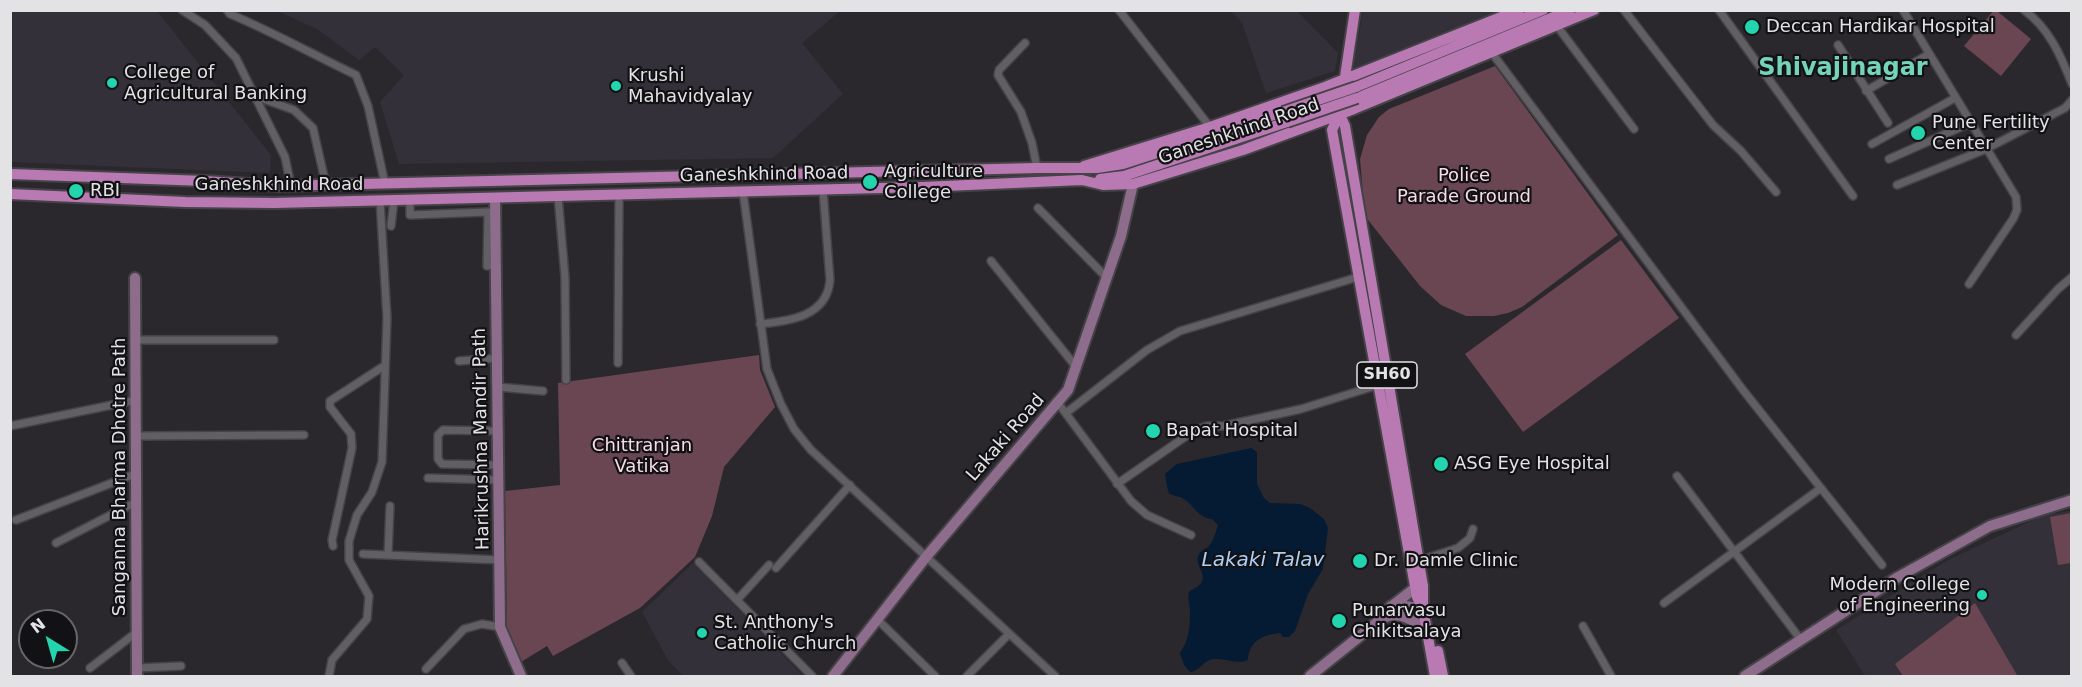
<!DOCTYPE html>
<html>
<head>
<meta charset="utf-8">
<style>
	body { margin:0 }
	#map { position:relative; width:2082px; height:687px; overflow:hidden; background:#2a282d; font-family:"DejaVu Sans",sans-serif }
	canvas { display:block }
	.frame { position:absolute; inset:0; border:12px solid #e3e2e5; pointer-events:none }
	.north { position:absolute; left:18px; top:609px; width:60px; height:60px; box-sizing:border-box; background:#121114; border:2px solid #666568; border-radius:50%; rotate:323deg; font-size:16px; font-weight:700; line-height:24px; text-align:center; color:#e3e2e5 }
	.north::after { content:''; display:block; margin:auto; width:21px; height:27px; background:#23d5af; clip-path:polygon(50% 0,100% 100%,50% 72%,0 100%) }
</style>
</head>
<body>
<div id="map">
<canvas width="2082" height="687"></canvas>
<div class="frame"></div>
<div class="north">N</div>
</div>
<script>
const g = document.querySelector('canvas').getContext('2d');
g.lineJoin = 'round';
function fillPath(path, color) { g.fillStyle = color; g.fill(path, 'evenodd'); }
function trace(path, color, width, dash) { g.strokeStyle = color; g.lineWidth = width; g.lineCap = dash ? 'butt' : 'round'; g.setLineDash(dash || []); g.stroke(path); }
function label(font, color, halo, rows, align = 'center') {
  g.font = font + ' "DejaVu Sans",sans-serif'; g.lineWidth = 4.5; g.setLineDash([]); g.textBaseline = 'middle'; g.strokeStyle = halo; g.fillStyle = color; for (const [text, x, y, turn = 0] of rows) {
    g.save(); g.translate(x, y); g.rotate((+turn || 0) * Math.PI / 180); g.textAlign = isNaN(turn) ? turn : align; if (halo) g.strokeText(text, 0, 0); g.fillText(text, 0, 0); g.restore();
  }
}
fillPath(new Path2D(`
	M11 10 157 11 271 155 270 173 11 162Z
	M278 11H840L802 43 843 94 773 158 399 164 380 102 404 75 375 47 359 60 317 29Z
	M1231 11H1297L1338 53 1335 71 1266 93 1242 23Z
	M1363 11V10L1500 11 1353 70Z
	M2071 511V676H1865L1836 630 1948 560 2044 515Z
	M693 563 803 676H683L668 660 642 612Z`), '#34303a');
fillPath(new Path2D(`
	M1994 10 1997 11 2031 39 2001 76 1964 46Z
	M1495 66 1618 235 1522 307 1508 313 1494 316H1466L1441 305 1420 286 1365 216 1360 159 1367 135 1379 117 1389 109Z
	M1621 240 1679 318 1523 432 1465 354Z
	M759 355 760 370 775 407 724 467 712 516 695 557 640 608 553 656 547 646 521 662 510 641 507 627 505 491 560 485 558 383Z
	M2071 513V563L2058 565 2050 517Z
	M1975 603 2017 675 2014 676H1903L1895 664Z`), '#694652');
fillPath(new Path2D(`
	M1251 448 1257 452V484L1264 498 1270 503 1300 504 1310 508 1324 519 1328 528 1323 569 1308 594 1295 631 1289 637H1283L1280 633C1262 635 1249 641 1248 660 1237 665 1226 658 1215 659 1204 659 1200 671 1190 672L1184 665 1180 653C1189 640 1190 627 1190 611 1190 604 1187 599 1189 592 1191 590 1194 589 1197 587 1211 578 1195 567 1198 557 1199 551 1204 550 1208 547 1213 542 1216 532 1218 525L1212 519C1197 518 1195 505 1182 498 1178 496 1172 496 1169 493 1167 489 1166 479 1165 474L1177 464Z`), '#051b33');
const street = new Path2D(`
	M182 10 205 25 236 58 285 157 291 186
	M227 10 230 14C273 32 314 55 356 75L368 106 385 184
	M1119 10 1210 127
	M1624 10 1713 125 1741 151 1776 192
	M1719 10 1853 196
	M1903 10 2016 197 2017 210 2013 219 1969 284
	M2024 10C2049 28 2061 56 2072 84
	M1557 26 1634 129
	M1025 43 999 70 998 75 1021 112 1032 143 1037 168
	M1838 45 1888 123
	M1492 53 1743 390 1882 565
	M1866 91 1929 54
	M255 96 294 110 313 128 326 185
	M1872 144 1955 98
	M1889 159 1970 123
	M1897 185 1986 149 2065 108 2072 100
	M743 192 767 369 781 404 794 429 811 450 1055 676
	M558 196 565 277 566 380
	M410 200V215L488 212 487 266 496 264
	M1038 208 1107 278
	M391 226 394 200
	M991 261 1077 368
	M760 324C791 321 827 316 830 280L823 190
	M2016 335 2058 289 2072 277
	M136 340H274
	M459 361 498 358
	M618 363 619 195
	M498 387 543 391
	M1058 403 1131 501 1147 515 1191 535
	M1066 413 1147 350 1180 331 1358 277
	M10 426 136 400
	M499 431 443 430 438 435V459L442 464 499 465
	M136 436 304 435
	M1677 476 1801 640
	M428 478 499 480
	M1117 484 1195 430 1207 426H1223L1301 409 1378 385
	M16 520 135 474
	M56 543 136 502
	M333 546 332 540 352 448 351 434 330 407V401L384 366
	M363 554 500 560
	M388 555 390 506
	M1418 561 1458 548 1470 538 1473 529
	M699 562 812 676
	M776 568 850 485
	M737 600 769 565
	M1664 603 1821 488
	M877 619 935 676
	M1583 626 1611 676
	M622 663 631 676
	M90 668 137 632
	M137 668 181 666
	M426 669 464 629 482 624 500 627
	M329 676 332 660 367 619 368 607 369 596 349 560V541L357 515 372 492 382 462 387 318 380 200
	M967 676 1009 634`);
const secondary = new Path2D(`
	M495 198 500 627 521 676
	M135 278 137 676
	M1392 606 1415 588 1423 586
	M1383 618C1400 610 1413 621 1427 630
	M833 676 926 557 1068 390 1121 236 1133 184
	M1310 676 1380 620 1391 606H1405L1423 609
	M1745 676 1898 577 1990 526 2072 500`);
const primary = new Path2D(`
	M1356 87 1543 10
	M1342 97 1355 10
	M1357 98 1570 10
	M1340 113 1332 130 1417 597 1423 609 1435 676
	M1340 115 1345 126 1423 586V609
	M1084 166 1210 127 1325 87 1519 10
	M10 174 205 181 278 186 1037 168H1097L1123 164 1283 112
	M1100 179 1124 176 1287 122
	M10 194 185 202 274 203 922 187 1082 180 1103 185 1133 184 1243 150 1354 109 1594 10
	M1438 651 1443 676`);
trace(street, '#454347', 10);
trace(secondary, '#454347', 14);
trace(primary, '#454347', 14);
trace(street, '#615e64', 7);
trace(secondary, '#8d6c8c', 10);
trace(primary, '#b97ab4', 10);
const primaryBridge = new Path2D(`
	M1283 112 1356 87
	M1287 122 1357 98`);
trace(primaryBridge, '#454347', 14, []);
trace(primaryBridge, '#b97ab4', 10);
for (const [x, y, r, color] of [
	[1752,27,8,"#23d5af"],
	[112,83,6,"#23d5af"],
	[616,86,6,"#23d5af"],
	[1918,133,8,"#23d5af"],
	[870,182,8,"#23d5af"],
	[76,191,8,"#23d5af"],
	[1153,431,8,"#23d5af"],
	[1441,464,8,"#23d5af"],
	[1360,561,8,"#23d5af"],
	[1982,595,6,"#23d5af"],
	[1339,621,8,"#23d5af"],
	[702,633,6,"#23d5af"]
]) { const dot = new Path2D(); dot.arc(x, y, r, 0, 2 * Math.PI); g.fillStyle = color; g.fill(dot); trace(dot, '#121114', 2); }
for (const [x, y, w] of [
	[1387,375,60]
]) { const box = new Path2D(); box.roundRect(x - w / 2, y - 13, w, 26, 4.5); g.fillStyle = '#121114'; g.fill(box); trace(box, '#e3e2e5', 1.5); }
label('bold 16px', '#e3e2e5', null, [
	["SH60",1387,375]
]);
label('18px', '#e3e2e5', '#121114', [
	["Deccan Hardikar Hospital",1766,27],
	["College of",124,73],
	["Agricultural Banking",124,94],
	["Krushi",628,76],
	["Mahavidyalay",628,97],
	["Pune Fertility",1932,123],
	["Center",1932,144],
	["Agriculture",884,172],
	["College",884,193],
	["RBI",90,191],
	["Bapat Hospital",1166,431],
	["ASG Eye Hospital",1454,464],
	["Dr. Damle Clinic",1374,561],
	["Modern College",1970,585,"right"],
	["of Engineering",1970,606,"right"],
	["Punarvasu",1352,611],
	["Chikitsalaya",1352,632],
	["St. Anthony's",714,623],
	["Catholic Church",714,644]
], 'left');
label('18px', '#e3e2e5', '#121114', [
	["Ganeshkhind Road",1239,132,-19],
	["Ganeshkhind Road",764,175,-1],
	["Ganeshkhind Road",279,185],
	["Lakaki Road",1006,438,-49],
	["Harikrushna Mandir Path",482,439,-91],
	["Sanganna Bharma Dhotre Path",120,477,-90]
]);
label('18px', '#f8dce5', '#121114', [
	["Police",1464,176],
	["Parade Ground",1464,197],
	["Chittranjan",642,446],
	["Vatika",642,467]
]);
label('italic 20px', '#abcef6', '#121114', [
	["Lakaki Talav",1263,561]
]);
label('bold 24px', '#74d4b9', '#121114', [
	["Shivajinagar",1843,69]
]);
</script>
</body>
</html>
